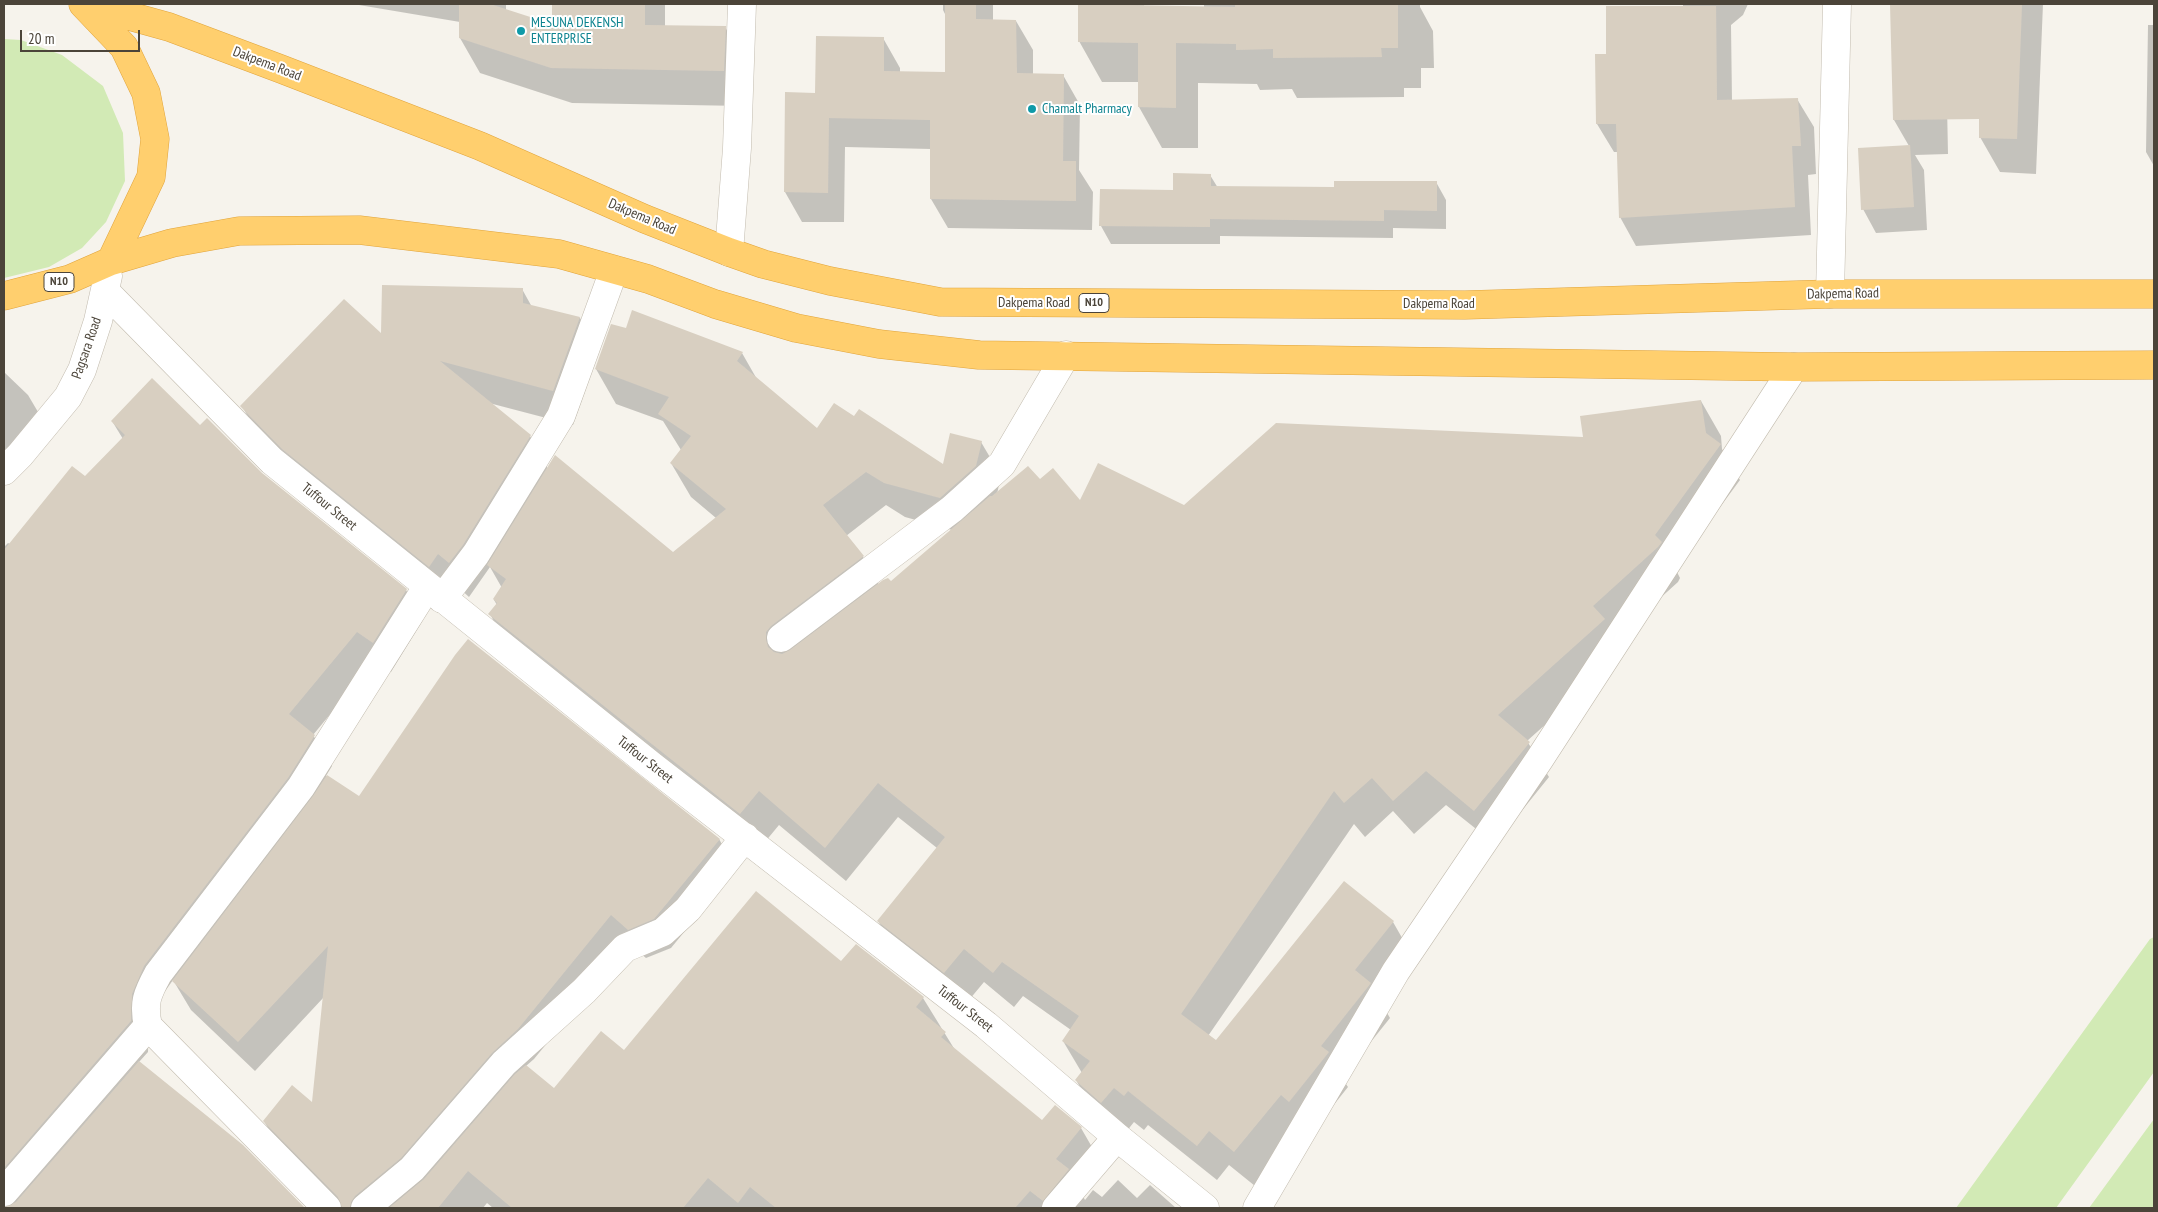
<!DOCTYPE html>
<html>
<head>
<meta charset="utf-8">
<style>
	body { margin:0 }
	#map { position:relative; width:2158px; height:1212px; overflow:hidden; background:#f6f3ec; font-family:"PT Sans Narrow",sans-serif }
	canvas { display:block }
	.frame { position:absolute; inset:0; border:5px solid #4b4439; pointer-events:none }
	.scale { position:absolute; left:20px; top:30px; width:120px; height:22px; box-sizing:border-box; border:2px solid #4b4439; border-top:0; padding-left:6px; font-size:15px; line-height:18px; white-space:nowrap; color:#4b4439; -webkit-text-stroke:4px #fff; paint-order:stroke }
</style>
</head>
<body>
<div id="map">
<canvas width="2158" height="1212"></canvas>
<div class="frame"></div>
<div class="scale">20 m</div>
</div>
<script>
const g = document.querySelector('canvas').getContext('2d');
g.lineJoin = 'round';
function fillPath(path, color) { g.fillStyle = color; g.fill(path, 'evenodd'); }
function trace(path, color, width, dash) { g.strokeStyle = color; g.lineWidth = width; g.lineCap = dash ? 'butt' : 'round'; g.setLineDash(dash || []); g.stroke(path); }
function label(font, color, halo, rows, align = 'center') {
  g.font = font + ' "PT Sans Narrow",sans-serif'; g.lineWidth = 4; g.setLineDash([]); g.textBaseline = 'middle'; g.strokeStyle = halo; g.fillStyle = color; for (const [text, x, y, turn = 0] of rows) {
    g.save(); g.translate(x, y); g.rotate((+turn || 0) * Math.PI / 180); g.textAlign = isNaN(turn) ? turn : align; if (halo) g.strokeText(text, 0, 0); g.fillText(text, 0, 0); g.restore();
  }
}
fillPath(new Path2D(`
	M4 39 21 40 62 55 103 86 123 133 125 181 106 222 82 248 49 267 4 278Z
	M2154 937V1072L2056 1208H1956L2150 939Z
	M2154 1119V1208H2089Z`), '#d2eab5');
fillPath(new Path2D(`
	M353 4H506V10L553 26V4H665V26L725 27 745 62 743 106 572 103 480 73 460 38V22Z
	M943 4H993V20L1016 21 1033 50V75H1063L1080 105 1079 170 1093 192 1092 230 948 228 931 199V149L845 147 844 222H802L785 192 817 94 883 38 900 68V73H947L946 16 943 10Z
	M1079 4H1144V6L1204 8V4H1420V7L1433 31 1434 68H1421V88H1404V97L1297 98 1292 89 1260 90 1257 84 1198 83V148H1162L1139 107V82H1102L1079 41Z
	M1683 4H1748L1743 15 1731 25 1732 101 1797 99 1814 127 1816 174 1808 175 1811 235 1636 246 1620 217 1618 152H1614L1597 124 1607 55 1683 7Z
	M1891 4H1945L1948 154 1915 155 1924 170 1927 230 1876 233 1863 209 1909 146 1894 120Z
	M1985 4H2043L2036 174 2000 172 1980 137Z
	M2148 25H2154V166L2146 152Z
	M1210 175 1218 188 1335 189 1436 182 1446 200V229L1393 228V238L1220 236V244H1111L1101 226V190L1174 192Z
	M522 289 532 307 580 318 599 352 573 425 489 403 530 436 548 469 673 553 716 518 691 497 671 463 681 450 663 421 616 404 596 369 742 353 758 381 818 430 855 418 943 466 981 442 1001 476 997 494 1039 481 1081 503 1184 507 1584 438 1701 401 1721 436 1722 449 1740 480 1675 568 1680 578 1678 582 1615 639 1624 654 1527 741 1549 777 1495 844 1446 805 1414 834 1393 811 1365 837 1354 824 1208 1036 1216 1042 1344 883 1393 922 1413 957 1379 999 1390 1018 1342 1078 1348 1087 1309 1136 1255 1186 1229 1165 1217 1180 1148 1125 1144 1130 1134 1122 1122 1137 1096 1115 1076 1080 1082 1073 1063 1041 1071 1030 1023 996 1014 1007 984 982 964 1006 898 955 878 921 937 848 898 817 846 881 779 825 760 848 509 649 490 614 497 605 494 600 502 588 490 567 469 597 458 587 449 600 261 440 242 406 382 336ZM886 505 905 517 952 530 891 583 879 585 863 557 846 536Z
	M4 372 28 395 41 417 4 478Z
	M112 421 200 427 406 590 423 620 391 672 374 661 313 735 332 766 326 776 360 798 719 839 736 869 671 948 646 958 629 944 534 1059 526 1066 555 1090 625 1052 841 963 923 998 955 1050 1043 1122 1081 1128 1100 1161 1078 1187 1085 1200 1093 1190 1102 1197 1118 1180 1137 1198 1150 1185 1176 1208H493L487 1203 483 1208H339L281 1150 264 1121 314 1104 324 997 255 1071 191 1010 173 980 161 997 149 1025 148 1052 139 1062 242 1146 303 1208H4V547L8 543 10 544 85 478 123 439Z`), '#0003');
fillPath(new Path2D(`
	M459 4H490L552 24V4H645V25L726 26 724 71 551 68 459 38Z
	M945 4H976V19L1016 20 1017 73 1064 74 1063 161H1076V201L930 199V120L829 118 828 193 784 192 785 92 815 93 816 36 884 37V71L945 72Z
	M1078 4 1235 7V4H1398V48H1381L1382 57 1273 58V49L1236 50V44L1176 43V108L1138 107V43L1078 42Z
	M1890 4H2022L2017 139 1979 138V119L1893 120Z
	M1606 6H1716L1717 100 1798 98 1801 146H1792L1795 207 1619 218 1616 124H1596L1595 54H1606Z
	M1910 145 1914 207 1861 210 1858 148Z
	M1173 173 1211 174V186L1334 187V181H1437V211L1384 210V221L1210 219V227L1099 226 1100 189 1173 190Z
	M382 285 523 288V303L580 317 553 391 440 361 531 435 463 545 449 563 438 554 429 567 282 449 240 406 344 299 381 333Z
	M632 310 743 352 737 361 817 428 834 403 854 416 859 409 943 464 950 433 982 441 976 466 940 498 884 483 866 472 823 505 864 556 771 626 766 632V640L768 647 774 652 782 654 790 650 883 580 888 578 891 581 990 496H992L1028 466 1040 479 1053 468 1080 500 1098 463 1184 505 1276 423 1583 437 1580 416 1701 400 1706 433 1721 444 1655 535 1662 542 1658 547 1593 606 1605 619 1498 715 1530 742 1474 811 1426 771 1393 801 1372 778 1344 803 1334 791 1181 1014 1216 1040 1344 881 1394 921 1355 970 1371 983 1321 1046 1329 1052 1289 1102 1281 1095 1234 1152 1209 1131 1197 1146 1128 1091 1124 1096 1114 1088 1101 1103 1075 1080 1090 1061 1062 1041 1079 1016 1002 962 993 973 964 949 944 973 877 921 945 837 878 783 825 848 759 791 740 814 488 614 497 603 493 599 506 579 487 565 555 455 673 552 726 509 670 463 691 436 658 414 669 397 595 369 611 324 626 328Z
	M152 378 200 425 207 418 262 473 407 589 373 643 357 632 289 714 315 735 288 778 144 966 132 994 131 1021 4 1168V550L72 466 85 476 125 435 111 421Z
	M468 639 720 839 654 919 628 930 611 915 518 1029 492 1053 401 1158 355 1196 351 1202 350 1208H342L338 1197 263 1121 292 1085 312 1102 328 946 238 1042 172 981 313 796 327 775 359 796 455 655Z
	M756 891 841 961 856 944 924 997 916 1007 946 1032 941 1037 1042 1120 1055 1105 1082 1127 1056 1159 1069 1169 1043 1201 1030 1191 1015 1208H776L750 1187 738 1203 708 1178 683 1208H512L468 1171 438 1208H389L424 1179 515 1074 526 1065 554 1088 601 1031 624 1050Z
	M139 1061 243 1145 305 1208H4L16 1202Z`), '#d8cfc1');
const minor = new Path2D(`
	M729 252 737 148 742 4
	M105 291 272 461 652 766 986 1025 1117 1137 1205 1208
	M1830 294 1837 4
	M4 471 20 455 68 397 82 370 98 321 108 276
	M442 599 476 554 561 416 614 270
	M781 638 952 509 1002 464 1066 355
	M4 1192 148 1026
	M327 1208 148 1026C143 1003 147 994 158 974L301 787 427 587
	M365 1208 412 1169 504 1063 584 991 625 948 663 932 688 909 745 837
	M1056 1208 1117 1137
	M1257 1208 1396 971 1539 760 1794 367`);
const highway = new Path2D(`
	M83 4 124 47 146 93 155 139 151 177 111 261
	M86 4 169 27 281 69 480 146 645 219 729 252 763 264 830 281 940 302 1465 305 1830 294H2154
	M4 296 70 279 111 261 172 243 239 231 359 230 559 254 648 279 715 304 796 328 879 344 979 355 1794 367 2154 365`);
trace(minor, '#c2bbae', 29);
trace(highway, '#e0a43c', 29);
trace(minor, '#fff', 28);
trace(highway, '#ffcf6e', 28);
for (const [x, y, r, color] of [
	[521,31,5,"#0f9aa8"],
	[1032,109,5,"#0f9aa8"]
]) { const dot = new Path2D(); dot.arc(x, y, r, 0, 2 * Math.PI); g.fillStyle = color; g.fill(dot); trace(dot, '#fff', 2); }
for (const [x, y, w] of [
	[59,282,30],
	[1094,303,30]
]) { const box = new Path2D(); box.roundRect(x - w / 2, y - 9.5, w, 19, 4); g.fillStyle = '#fff'; g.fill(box); trace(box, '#4b4439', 1); }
label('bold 12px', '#4b4439', null, [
	["N10",59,282],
	["N10",1094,303]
]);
label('14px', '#0d838f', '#fff', [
	["MESUNA DEKENSH",531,23],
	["ENTERPRISE",531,39],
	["Chamalt Pharmacy",1042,109]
], 'left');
label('14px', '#4b4439', '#fff', [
	["Dakpema Road",267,64,21],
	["Dakpema Road",642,217,23],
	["Dakpema Road",1843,294,-1],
	["Dakpema Road",1034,303],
	["Dakpema Road",1439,304],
	["Pagsara Road",87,348,-71],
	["Tuffour Street",329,507,39],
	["Tuffour Street",645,760,38],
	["Tuffour Street",965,1009,38]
]);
</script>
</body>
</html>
